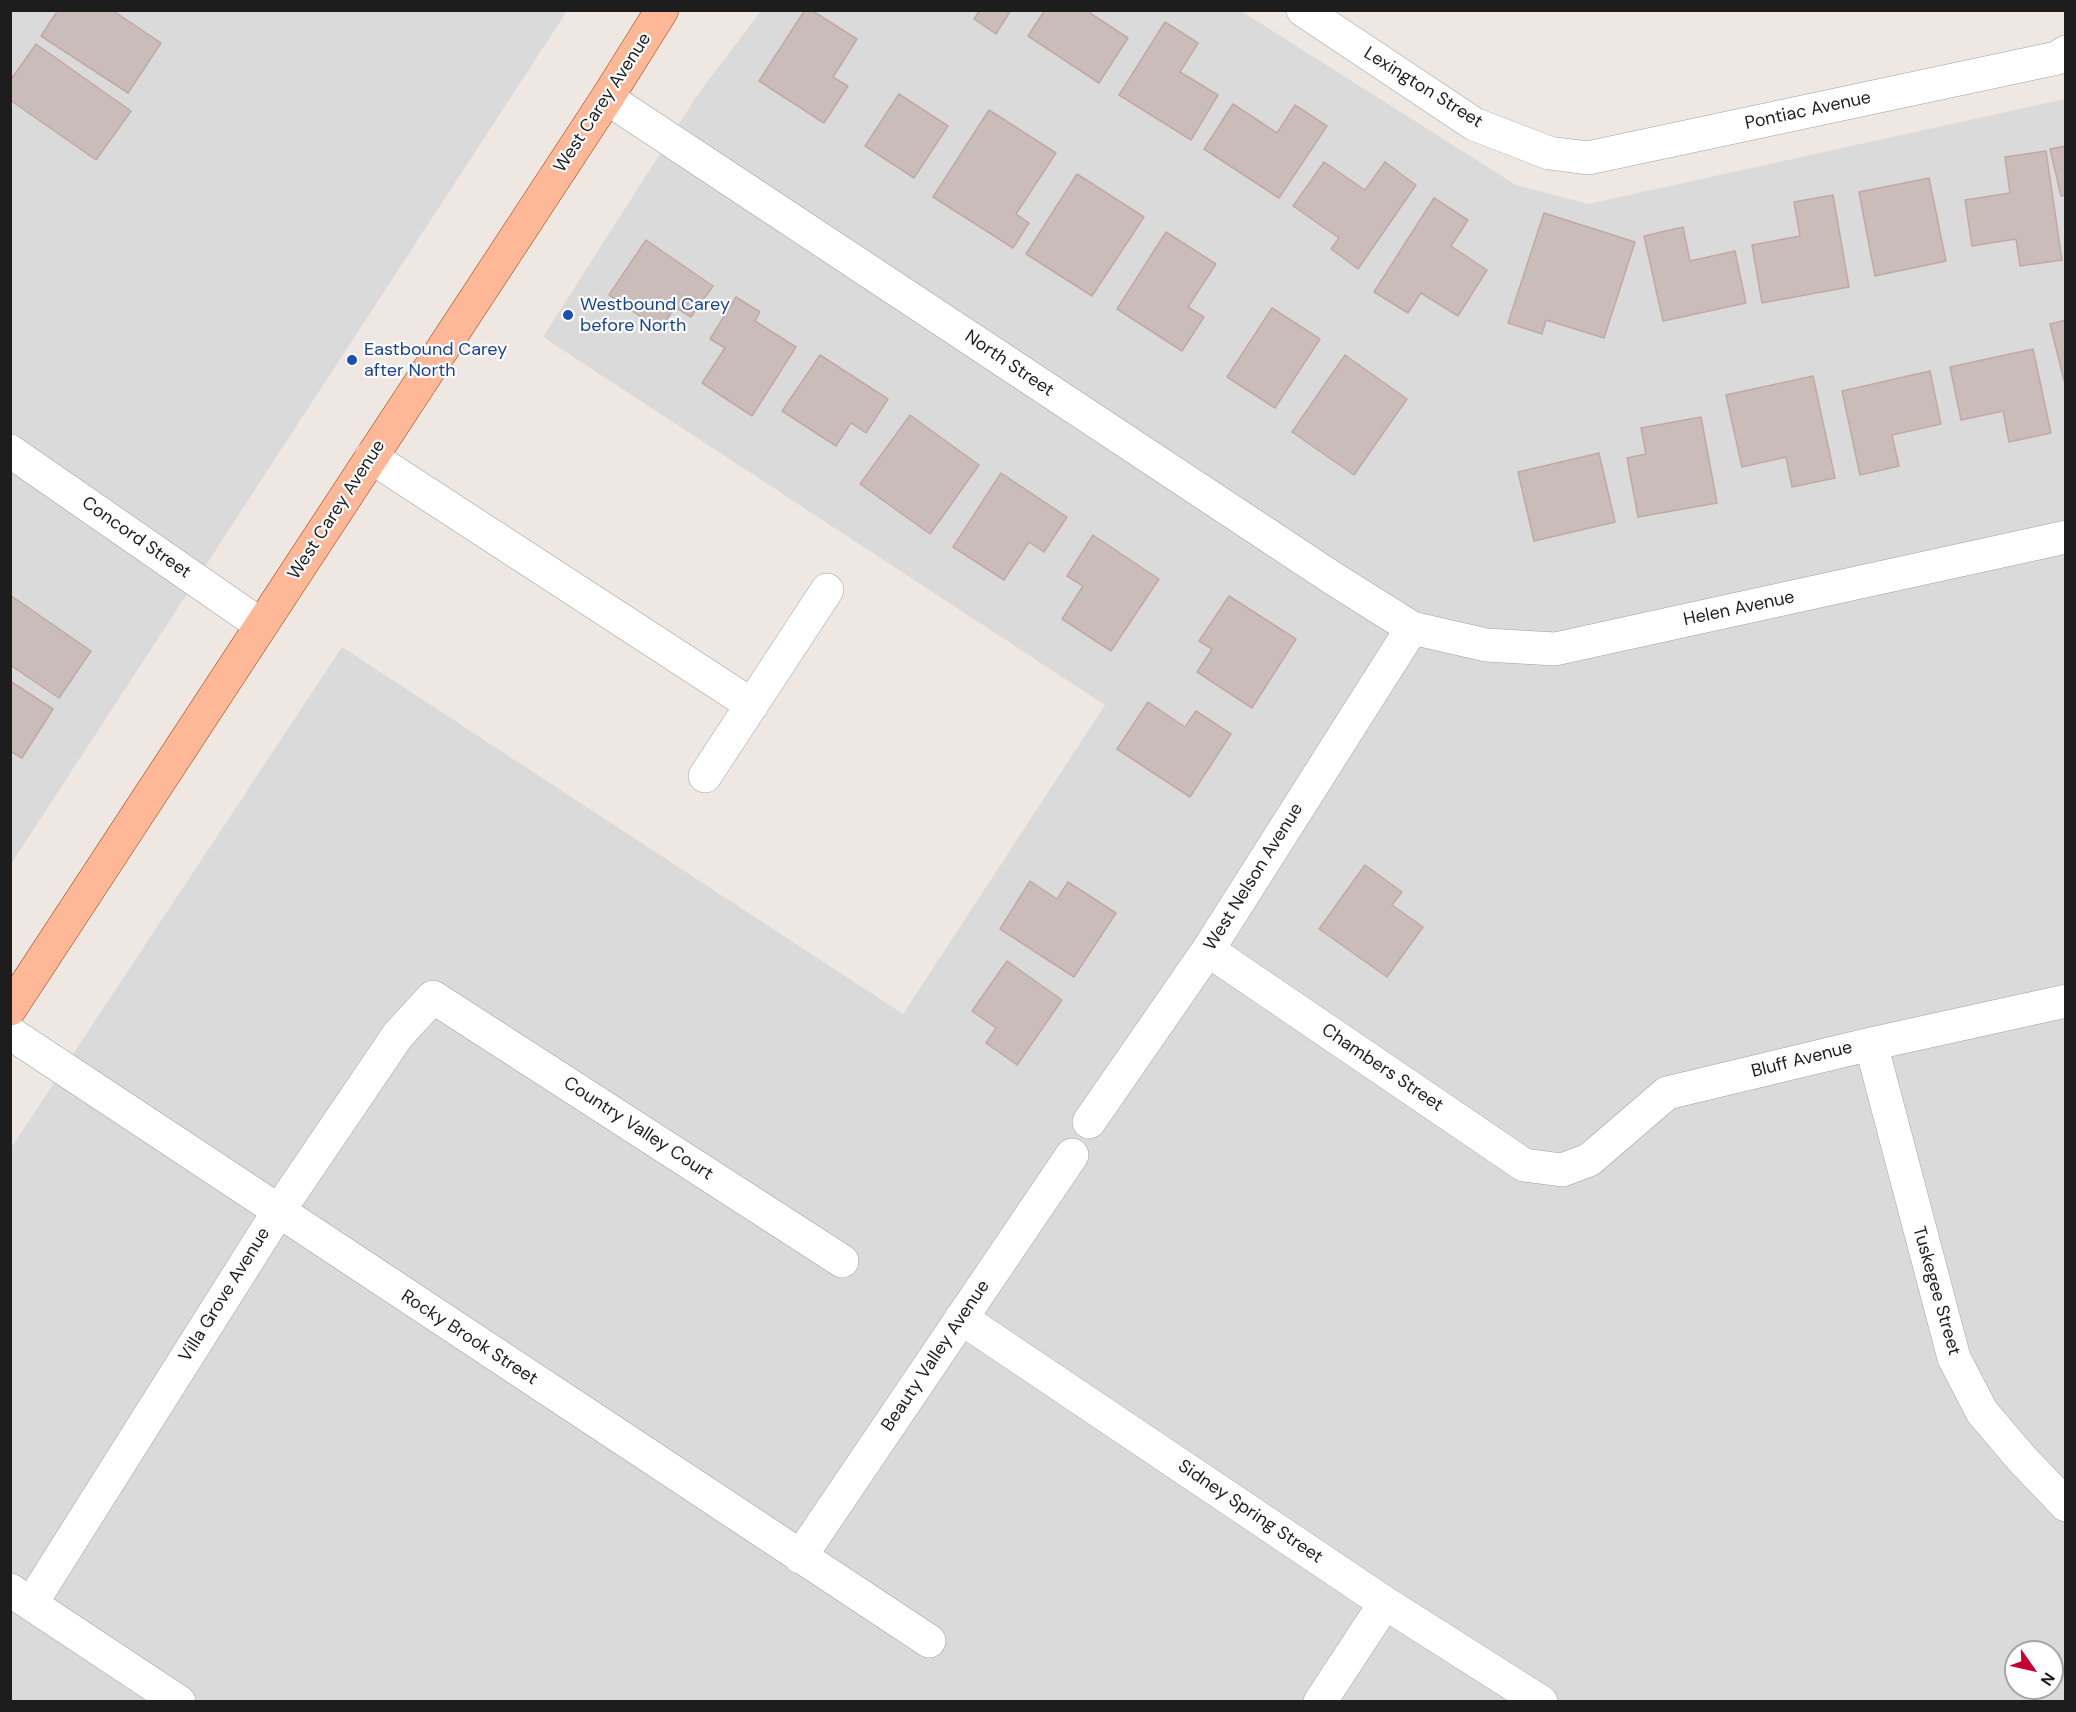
<!DOCTYPE html>
<html>
<head>
<meta charset="utf-8">
<style>
	body { margin:0 }
	#map { position:relative; width:2076px; height:1712px; overflow:hidden; background:#efe7e2; font-family:"DM Sans",sans-serif }
	canvas { display:block }
	.frame { position:absolute; inset:0; border:12px solid #1d1d1d; pointer-events:none }
	.north { position:absolute; left:2004px; top:1640px; width:60px; height:60px; box-sizing:border-box; background:#fff; border:2px solid #a5a5a5; border-radius:50%; rotate:124deg; font-size:16px; font-weight:700; line-height:24px; text-align:center; color:#1d1d1d }
	.north::after { content:''; display:block; margin:auto; width:21px; height:27px; background:#ca0033; clip-path:polygon(50% 0,100% 100%,50% 72%,0 100%) }
</style>
</head>
<body>
<div id="map">
<canvas width="2076" height="1712"></canvas>
<div class="frame"></div>
<div class="north">N</div>
</div>
<script>
const g = document.querySelector('canvas').getContext('2d');
g.lineJoin = 'round';
function fillPath(path, color) { g.fillStyle = color; g.fill(path, 'evenodd'); }
function trace(path, color, width, dash) { g.strokeStyle = color; g.lineWidth = width; g.lineCap = dash ? 'butt' : 'round'; g.setLineDash(dash || []); g.stroke(path); }
function label(font, color, halo, rows, align = 'center') {
  g.font = font + ' "DM Sans",sans-serif'; g.lineWidth = 4.5; g.setLineDash([]); g.textBaseline = 'middle'; g.strokeStyle = halo; g.fillStyle = color; for (const [text, x, y, turn = 0] of rows) {
    g.save(); g.translate(x, y); g.rotate((+turn || 0) * Math.PI / 180); g.textAlign = isNaN(turn) ? turn : align; if (halo) g.strokeText(text, 0, 0); g.fillText(text, 0, 0); g.restore();
  }
}
fillPath(new Path2D(`
	M11 11H567L11 864Z
	M761 11H1241L1516 185 1588 204 2065 99V1701L11 1702V1148L342 647 903 1014 1105 705 543 337 698 94ZM2016 1652H2052V1688H2016Z`), '#dbdada');
const building = new Path2D(`
	M58 10H112L161 43 128 93 41 36Z
	M805 10H811L857 39 833 77 848 86 824 123 759 81Z
	M980 10H1011L996 34 974 19Z
	M1045 10H1092L1090 13 1128 38 1099 83 1028 36Z
	M1165 22 1198 43 1180 72 1218 95 1191 140 1119 95Z
	M36 44 131 111 96 160 10 100V81Z
	M899 94 948 126 914 178 865 146Z
	M1233 104 1277 133 1295 105 1327 126 1279 198 1204 149Z
	M989 110 1056 153 1016 214 1029 223 1013 248 933 197Z
	M2066 146V195L2061 196 2050 149Z
	M2046 151 2062 260 2020 266 2016 239 1972 246 1965 200 2010 193 2005 157Z
	M1324 162 1365 190 1385 162 1416 185 1358 269 1331 249 1339 238 1293 206Z
	M1077 174 1144 217 1092 296 1026 254Z
	M1929 178 1946 261 1875 276 1859 192Z
	M1833 195 1849 287 1762 303 1752 245 1800 236 1794 202Z
	M1434 198 1468 220 1451 246 1487 270 1458 316 1421 293 1408 313 1374 292Z
	M1544 213 1635 242 1604 338 1546 320 1542 334 1508 323Z
	M1683 227 1690 261 1735 251 1746 303 1663 321 1644 236Z
	M1166 232 1216 264 1188 307 1204 317 1182 351 1117 309Z
	M646 240 713 286 691 317 675 307 660 330 609 295Z
	M736 297 760 312 755 321 796 347 752 416 702 383 725 348 710 339Z
	M1272 308 1320 339 1275 408 1227 377Z
	M2066 320V388L2050 324Z
	M2033 349 2051 433 2009 442 2003 411 1961 420 1950 367Z
	M820 355 888 399 866 433 851 423 836 446 782 411Z
	M1345 355 1407 399 1354 475 1292 432Z
	M1930 371 1941 424 1892 435 1899 466 1860 475 1842 391Z
	M1813 376 1835 478 1792 487 1786 457 1742 467 1726 395Z
	M910 415 979 465 930 534 860 484Z
	M1701 417 1717 503 1638 517 1627 458 1646 454 1641 428Z
	M1599 453 1615 522 1534 541 1518 472Z
	M1001 473 1067 517 1044 552 1029 542 1004 580 953 547Z
	M1093 535 1159 579 1111 651 1062 619 1083 586 1067 576Z
	M10 595 91 651 59 698 10 665Z
	M1229 596 1296 639 1252 708 1197 672 1212 649 1199 641Z
	M10 681 53 709 22 758 10 751Z
	M1148 702 1185 727 1196 711 1231 734 1190 797 1117 749Z
	M1365 865 1402 892 1392 905 1423 927 1387 977 1319 929Z
	M1030 881 1057 899 1068 882 1116 913 1074 977 1000 929Z
	M1007 961 1062 1000 1017 1065 986 1043 996 1028 972 1011Z`);
fillPath(building, '#cabcb8');
trace(building, '#c1a9a4', 1.5);
const minor = new Path2D(`
	M1303 10 1474 124 1549 153 1588 158 2057 58 2066 52
	M607 98 1334 579 1412 628 1486 645 1555 649 2066 537
	M10 451 261 625
	M371 457 752 705
	M705 776 827 590
	M1208 950 1524 1165 1562 1170 1589 1160 1667 1093 1871 1044 2066 1001
	M10 1033 929 1641
	M1871 1044 1954 1358 1982 1412 2022 1459 2066 1505
	M1089 1122 1208 950 1412 628
	M961 1318 1385 1603 1541 1702
	M800 1557 1072 1155
	M10 1590 179 1702
	M31 1604 278 1212 398 1035 433 997 842 1261
	M1320 1702 1385 1603`);
const major = new Path2D(`
	M10 1009 607 98 662 10`);
trace(minor, '#a1a1a1', 34);
trace(major, '#963e00', 34);
trace(minor, '#fff', 33);
trace(major, '#ffb897', 33);
for (const [x, y, r, color] of [
	[568,315,6,"#1a4fb4"],
	[352,360,6,"#1a4fb4"]
]) { const dot = new Path2D(); dot.arc(x, y, r, 0, 2 * Math.PI); g.fillStyle = color; g.fill(dot); trace(dot, '#fff', 2); }
label('18px', '#1d1d1d', '#fff', [
	["Lexington Street",1423,88,32],
	["West Carey Avenue",603,103,-57],
	["Pontiac Avenue",1808,111,-12],
	["North Street",1009,364,34],
	["West Carey Avenue",337,510,-57],
	["Concord Street",136,538,35],
	["Helen Avenue",1739,609,-12],
	["West Nelson Avenue",1254,877,-58],
	["Bluff Avenue",1802,1060,-14],
	["Chambers Street",1382,1068,34],
	["Country Valley Court",638,1129,33],
	["Tuskegee Street",1936,1291,74],
	["Villa Grove Avenue",225,1295,-58],
	["Rocky Brook Street",469,1338,33],
	["Beauty Valley Avenue",936,1356,-56],
	["Sidney Spring Street",1250,1512,34]
]);
label('18px', '#164399', '#fff', [
	["Westbound Carey",580,305],
	["before North",580,326],
	["Eastbound Carey",364,350],
	["after North",364,371]
], 'left');
</script>
</body>
</html>
